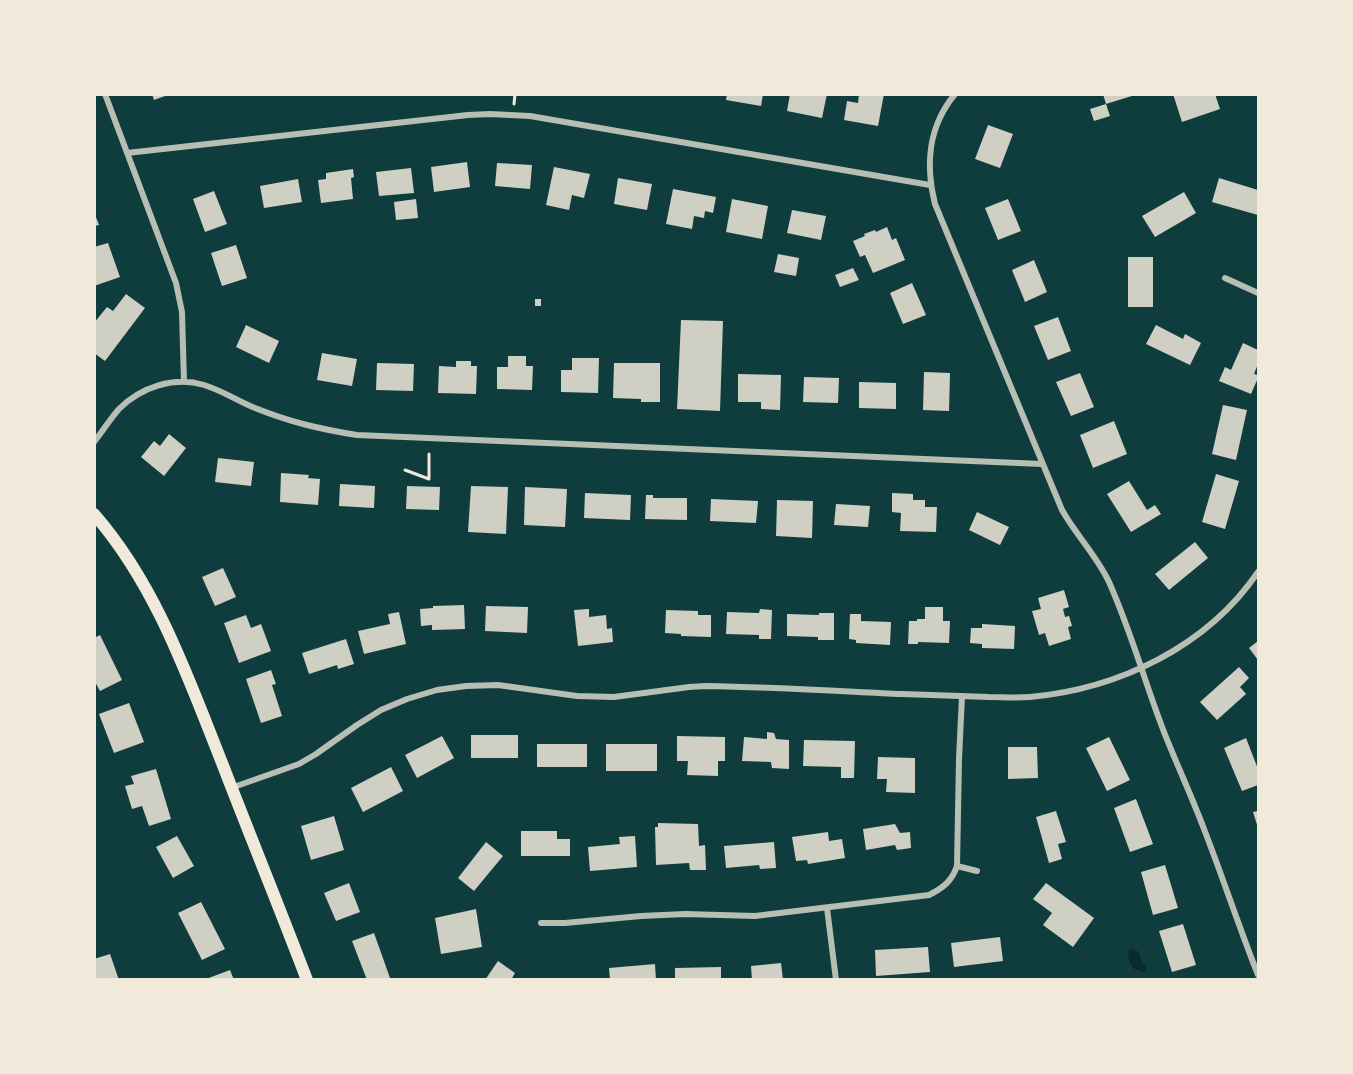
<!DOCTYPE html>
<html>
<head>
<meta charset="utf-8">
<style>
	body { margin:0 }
	#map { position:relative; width:1353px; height:1074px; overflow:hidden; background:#0f3d3e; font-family:Ubuntu,sans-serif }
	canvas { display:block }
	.frame { position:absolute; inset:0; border:96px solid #f1e9da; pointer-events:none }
</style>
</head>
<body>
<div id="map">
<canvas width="1353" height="1074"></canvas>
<div class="frame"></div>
</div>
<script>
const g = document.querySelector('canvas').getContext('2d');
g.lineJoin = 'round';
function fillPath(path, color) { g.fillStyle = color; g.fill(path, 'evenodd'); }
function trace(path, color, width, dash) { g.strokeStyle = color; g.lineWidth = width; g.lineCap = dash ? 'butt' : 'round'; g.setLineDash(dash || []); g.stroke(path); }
fillPath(new Path2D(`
	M1131 949 1138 951 1142 963 1146 965 1147 970 1144 972 1134 969 1129 961 1128 953 1129 950Z`), '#0a2a2b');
fillPath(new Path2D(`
	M152 94H168V95L154 100Z
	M727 94H763L761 106 726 100Z
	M790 94H827L822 118 787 111Z
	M859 94H884L878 126 844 120 847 101 858 103Z
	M1103 94H1135V95L1106 104Z
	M1173 94H1215L1220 109 1182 122Z
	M1106 104 1110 116 1094 121 1090 109Z
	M988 125 1013 134 1000 168 975 159Z
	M467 162 470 187 434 192 431 167Z
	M497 163 532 165 530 189 495 186Z
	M554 167 590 174 584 198 572 195 569 210 546 205Z
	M411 168 414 193 379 196 376 172Z
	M353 169 354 177 351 178 353 199 321 203 318 180 326 179V173Z
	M618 178 652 184 647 210 614 204Z
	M1219 178 1258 190V215L1212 202Z
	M298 179 302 202 264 208 260 186Z
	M673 189 716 197 713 213 705 211 704 218 694 216 692 229 666 224Z
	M214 191 227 224 205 232 193 199Z
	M1184 192 1196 213 1155 237 1142 216Z
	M416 199 418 218 396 220 394 202Z
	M732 199 768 206 762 239 726 232Z
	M1008 199 1021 231 998 240 985 208Z
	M792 210 826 216 821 240 787 233Z
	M94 212 99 225 94 226Z
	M887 227 892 240 896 238 905 260 873 273 865 255 860 257 853 241 865 236 864 234 875 230 876 232Z
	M108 243 120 277 94 286V247Z
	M236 245 247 278 222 286 211 253Z
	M778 254 799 258 796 276 774 272Z
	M1128 257H1153V307H1128Z
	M1034 260 1047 292 1025 302 1012 270Z
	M853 268 859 280 840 287 835 275Z
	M912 283 926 315 903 324 890 293Z
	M126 294 145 308 105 361 94 353V323L107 307 113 311Z
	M535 299H541V306H535Z
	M1058 317 1071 351 1048 360 1034 326Z
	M681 320 723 321 720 411 677 409Z
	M246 325 279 341 269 363 236 347Z
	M1156 325 1183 339 1185 334 1201 343 1190 365 1146 344Z
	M1243 343 1258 350V364L1254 374 1258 375V378L1251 394 1219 381 1225 367 1231 370Z
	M322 353 357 359 352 386 317 380Z
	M508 356H526V366H533L532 390 497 389V367H508Z
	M572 358H599L598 393 561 392V370H572Z
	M456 361H471V366H477L476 394 438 393 439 366 456 367Z
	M377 363 414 364 413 391 376 390Z
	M614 363H660V402H641V399L613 398Z
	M924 372 950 373 949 411 923 410Z
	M1080 373 1094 407 1071 416 1056 382Z
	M738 374 781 375 780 410 761 409V402H738Z
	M804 377 839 378 838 403 803 402Z
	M859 382 896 383V409L859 408Z
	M1223 405 1247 410 1236 460 1212 454Z
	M1114 421 1127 454 1093 468 1080 435Z
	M169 434 186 448 164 476 141 457 154 441 160 446Z
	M218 458 254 462 251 486 215 482Z
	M281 473 309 475 308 478 320 479 318 505 280 502Z
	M1216 474 1239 481 1225 529 1202 522Z
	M1129 481 1147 510 1155 505 1161 514 1131 532 1107 494Z
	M340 484 375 486 374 508 339 506Z
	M407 486 440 487 439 510 406 509Z
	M471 486 508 487 506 534 468 532Z
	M525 487 567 489 565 527 524 525Z
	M585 493 631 495 630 520 584 518Z
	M892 493 913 494V500H925V507H937L936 532 900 531 901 513 892 512Z
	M646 495H653V498H687V520L645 519Z
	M711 499 758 501 756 523 710 521Z
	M777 500 813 501 812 538 776 536Z
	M836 504 870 506 868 527 834 525Z
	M977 512 1009 527 1000 545 969 530Z
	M1195 542 1208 558 1169 590 1155 574Z
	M223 568 236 597 215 606 202 577Z
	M1064 590 1069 607 1063 609 1065 617 1069 616 1072 626 1068 627 1071 639 1049 646 1045 633 1039 635 1032 611 1041 609 1038 598Z
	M464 605 465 629 432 630V625L421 626 420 609 433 608V606Z
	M486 606 528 607 527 633 485 631Z
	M925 607H943V621H950L949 643 918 642V644H908L909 621H917V619H925Z
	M589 609V617L606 615 607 629 612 628 613 642 578 646 574 610Z
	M760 609 772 610 771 639H759V635L726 634 727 612 759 613Z
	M666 610 698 611V615H711V637L681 636V634L665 633Z
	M399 612 406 644 364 654 358 631 390 624 388 614Z
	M819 613H834V640H818V637L787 636V614L819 615Z
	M850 614H861V621L891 622 890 645 856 643V640L849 639Z
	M246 615 251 628 261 624 271 651 239 663 224 623Z
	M982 624 1015 626 1014 649 982 648V644L970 643 971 628H982Z
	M100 635 122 680 100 691 94 680V638Z
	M346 639 354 664 338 669 337 665 309 674 302 653Z
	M1258 641V660L1249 648Z
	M1239 667 1249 678 1240 687 1246 694 1217 720 1200 702Z
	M271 670 276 684 272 685 282 716 261 723 246 679Z
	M129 703 144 742 114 753 99 714Z
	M767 732 774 733 776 739 789 740V769L772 768 771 762 742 761 744 737 767 739Z
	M471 735H518V758H471Z
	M442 736 454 758 417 778 405 755Z
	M677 736 725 737V761H718V776L687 775 688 761H677Z
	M1109 737 1130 780 1107 791 1086 748Z
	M1246 738 1258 769V785L1242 791 1224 748Z
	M804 740 855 741 854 778H841V767L803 766Z
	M537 744H587V767H537Z
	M606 744H657V771H606Z
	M1008 747H1037L1038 778 1008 779Z
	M878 757 915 758V793L886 792 887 779H877Z
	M391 767 403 791 363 812 351 788Z
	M156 769 171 819 149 826 142 806 132 809 125 786 134 784 131 776Z
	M1136 799 1153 844 1130 852 1114 808Z
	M1056 811 1066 842 1058 844 1062 859 1049 863 1036 817Z
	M1258 811V828L1253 812Z
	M334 816 344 850 311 860 301 826Z
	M658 823 698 824 699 846 705 845 706 870H690L689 863 656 865 655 827H658Z
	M895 824 900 833 910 832 911 848 897 850 895 845 866 850 863 829Z
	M521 831H557V839H570V856H521Z
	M828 832 829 841 842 839 845 858 808 864 807 860 796 861 792 837Z
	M177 836 194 866 173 878 156 847Z
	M635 836 637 867 590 871 588 847 620 844 619 837Z
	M486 842 503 856 474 891 458 878Z
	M774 842 776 868 760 869 759 865 726 868 724 846Z
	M1165 865 1178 908 1153 915 1141 872Z
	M349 883 360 912 336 921 324 893Z
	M1046 883 1094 918 1073 947 1043 925 1052 913 1033 899Z
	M201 902 225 949 202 960 178 913Z
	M476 909 482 947 441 954 435 918Z
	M1183 924 1196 965 1172 972 1159 931Z
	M374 933 390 978 385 980H367L352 941Z
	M1000 937 1003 961 954 967 951 943Z
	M928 947 930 972 876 976 875 950Z
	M110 954 119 980H94V959Z
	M498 961 515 973 511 980H485Z
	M781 963 783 980H752L751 966Z
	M655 964 656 980H610L609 968Z
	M721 967V980H675V968Z
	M230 970 234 980H206V979Z`), '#cfcfc3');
trace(new Path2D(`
	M514 104 515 94
	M405 470 429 479V454`), '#f1e9da', 3);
trace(new Path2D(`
	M105 94 176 283 182 312 184 382
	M955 94C928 127 925 164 935 204L1062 510C1076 535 1097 556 1109 582 1131 631 1145 683 1164 732 1177 765 1192 797 1204 829 1223 878 1239 927 1258 975
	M127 153 468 115 490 114 530 116 930 185
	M1225 278 1258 293
	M94 442C103 431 110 419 119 409 141 387 174 376 204 385 221 390 238 401 255 408 290 422 319 429 357 435L1042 464
	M231 788 299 764 316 754 357 725 381 710 407 699 437 690 466 686 498 685 577 696 614 697 689 687 706 686C772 687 837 691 902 694 931 695 960 696 989 697 1002 697 1016 698 1030 697 1118 689 1207 647 1258 572
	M957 866 977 871
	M827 908 836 980
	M541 923H565L641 916 685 914 755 916 929 895C943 888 952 881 957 866L959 759 962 696`), '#b8beb3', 6);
trace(new Path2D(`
	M94 514C157 586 189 680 224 768 251 838 280 909 307 980`), '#f1e9da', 12);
</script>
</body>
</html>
